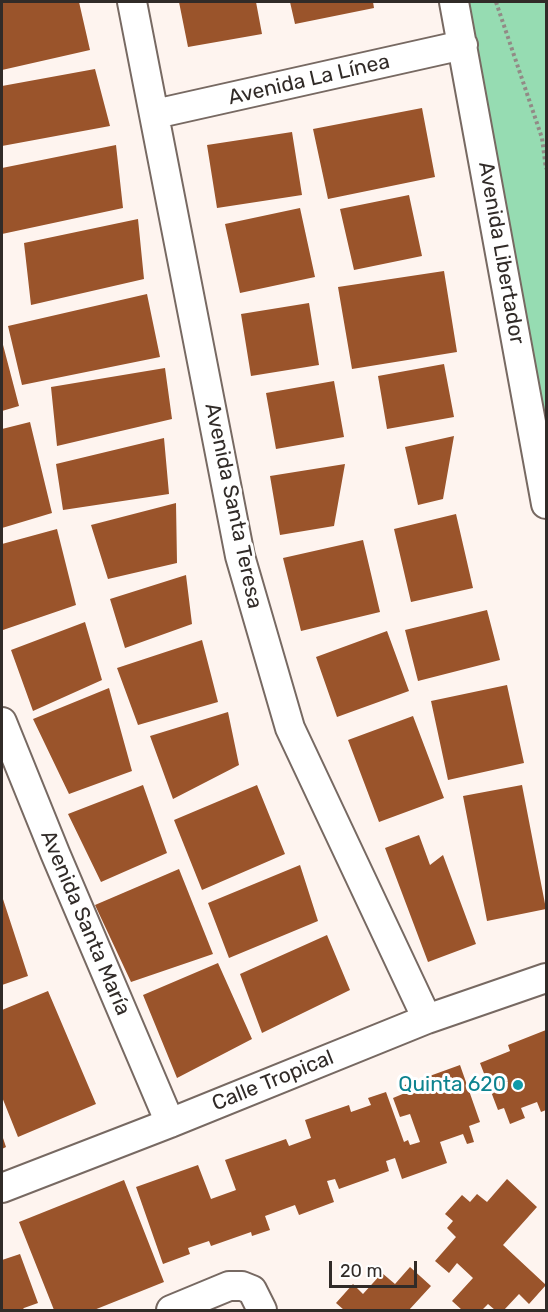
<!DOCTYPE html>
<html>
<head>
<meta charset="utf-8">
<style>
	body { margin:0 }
	#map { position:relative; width:548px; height:1312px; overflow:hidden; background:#fef4ef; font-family:Rubik,sans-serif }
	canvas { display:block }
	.frame { position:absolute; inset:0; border:3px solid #312b28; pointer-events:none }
	.scale { position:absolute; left:329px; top:1261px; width:88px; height:27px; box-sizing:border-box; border:3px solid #312b28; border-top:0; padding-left:8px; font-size:18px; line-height:21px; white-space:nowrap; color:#312b28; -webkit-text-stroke:4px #fff; paint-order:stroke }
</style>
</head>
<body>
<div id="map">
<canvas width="548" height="1312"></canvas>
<div class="frame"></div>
<div class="scale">20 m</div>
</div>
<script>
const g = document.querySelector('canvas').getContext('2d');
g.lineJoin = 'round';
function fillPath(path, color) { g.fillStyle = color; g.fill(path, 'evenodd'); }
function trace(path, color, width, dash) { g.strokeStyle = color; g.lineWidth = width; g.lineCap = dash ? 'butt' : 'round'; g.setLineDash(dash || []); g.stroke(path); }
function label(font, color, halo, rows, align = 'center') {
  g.font = font + ' Rubik,sans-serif'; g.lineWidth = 6; g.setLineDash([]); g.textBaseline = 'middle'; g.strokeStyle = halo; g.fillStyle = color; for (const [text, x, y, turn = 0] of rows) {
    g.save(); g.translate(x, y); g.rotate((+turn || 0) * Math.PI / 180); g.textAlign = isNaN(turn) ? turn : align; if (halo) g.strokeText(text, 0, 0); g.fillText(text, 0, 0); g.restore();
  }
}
fillPath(new Path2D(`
	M456 2H546V497Z`), '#96dcb2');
fillPath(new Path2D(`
	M2 2H79L90 50 2 70Z
	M179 2H256L262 34 188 47Z
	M290 2H373L374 8 295 24Z
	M95 69 110 126 2 146V86Z
	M422 108 435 177 328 199 313 129Z
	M292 132 302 195 217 208 207 145Z
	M116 145 123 208 2 234V168Z
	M409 195 422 256 354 270 340 209Z
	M300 208 315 277 240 293 225 224Z
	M138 219 144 279 31 305 24 243Z
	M444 271 457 352 352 369 338 287Z
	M147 294 160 357 22 385 8 326Z
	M309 303 319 365 251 376 241 314Z
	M2 341 19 406 2 411Z
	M444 364 454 417 387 429 378 376Z
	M165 368 172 419 57 446 51 387Z
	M334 381 344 437 276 449 266 393Z
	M30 422 52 513 2 528V429Z
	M454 436 443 499 418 505 405 447Z
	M164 438 169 494 63 510 56 464Z
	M345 464 334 526 280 535 270 476Z
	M176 503 177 563 108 579 91 525Z
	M456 514 473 588 411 602 394 529Z
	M57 529 76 605 3 630 2 623V544Z
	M363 540 380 612 301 631 283 558Z
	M186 575 192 624 125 648 110 599Z
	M487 610 500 660 418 681 405 630Z
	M85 622 102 680 33 711 11 650Z
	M387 631 409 691 337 717 316 657Z
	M202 640 218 702 138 725 117 668Z
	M507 685 524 763 448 780 431 701Z
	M109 688 132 771 69 794 33 719Z
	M228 712 239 765 173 799 150 736Z
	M413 716 444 798 379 822 348 740Z
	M143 785 167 853 101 882 68 814Z
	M257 785 285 854 202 890 174 820Z
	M522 785 546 909 487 921 463 796Z
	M419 835 430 865 443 855 476 944 428 962 385 848Z
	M300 865 318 921 229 958 208 903Z
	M179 869 213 954 131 982 95 905Z
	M2 896 28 976 2 985Z
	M327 935 350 990 262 1033 240 974Z
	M218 963 252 1039 177 1078 143 995Z
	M48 991 96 1104 18 1137 2 1097V1010Z
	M546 1030V1110L541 1112 537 1102 521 1108 525 1118 510 1124 504 1108 498 1110 480 1063 510 1051 508 1045Z
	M460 1065 480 1122 469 1126 474 1142 467 1144 463 1134 440 1142 447 1163 402 1179 395 1158 386 1161 389 1171 339 1189 335 1179 327 1181 334 1202 299 1215 295 1205 265 1216 270 1230 252 1236 251 1232 211 1246 209 1241 188 1248 190 1254 163 1264 136 1187 198 1165 211 1199 236 1190 225 1160 286 1139 289 1146 311 1138 305 1120 349 1105 351 1112 371 1105 368 1098 386 1092 404 1142 408 1140 410 1145 420 1142 410 1114 400 1117 393 1098 405 1093 402 1086Z
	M2 1135 6 1147 2 1149Z
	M507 1179 537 1207 503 1245 546 1285 529 1304 519 1294 504 1310H495L488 1304 482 1310H462L452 1301 473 1278 457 1263 449 1273 435 1261 456 1237 447 1228 453 1221 445 1214 462 1195 470 1202 477 1194 487 1202Z
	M124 1180 164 1282 94 1310H54L19 1222Z
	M20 1254 38 1303 24 1308 22 1310H2V1260Z
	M410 1267 431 1286 409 1310H344L336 1303 353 1284 363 1294 382 1273 395 1284Z`), '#9a542b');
const street = new Path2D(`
	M132 2 240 556 290 728 427 1019
	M454 2 546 504
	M155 114 463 45
	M2 722 55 853 170 1123
	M2 1188 170 1123 427 1019 546 978
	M171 1310 229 1286H242L252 1290 262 1310`);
trace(street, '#776962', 32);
trace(new Path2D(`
	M496 2 542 138 546 169`), '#928a86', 4, [3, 3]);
trace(street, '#fff', 28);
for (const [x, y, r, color] of [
	[518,1085,6,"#0f9aa8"]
]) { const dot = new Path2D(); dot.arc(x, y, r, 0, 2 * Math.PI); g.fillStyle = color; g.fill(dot); trace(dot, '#fff', 2); }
label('21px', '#312b28', '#fff', [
	["Avenida La Línea",309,80,-13],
	["Avenida Libertador",501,253,80],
	["Avenida Santa Teresa",233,506,78],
	["Avenida Santa María",85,923,67],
	["Calle Tropical",273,1081,-22]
]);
label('21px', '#0d838f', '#fff', [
	["Quinta 620",506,1085]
], 'right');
</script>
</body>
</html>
